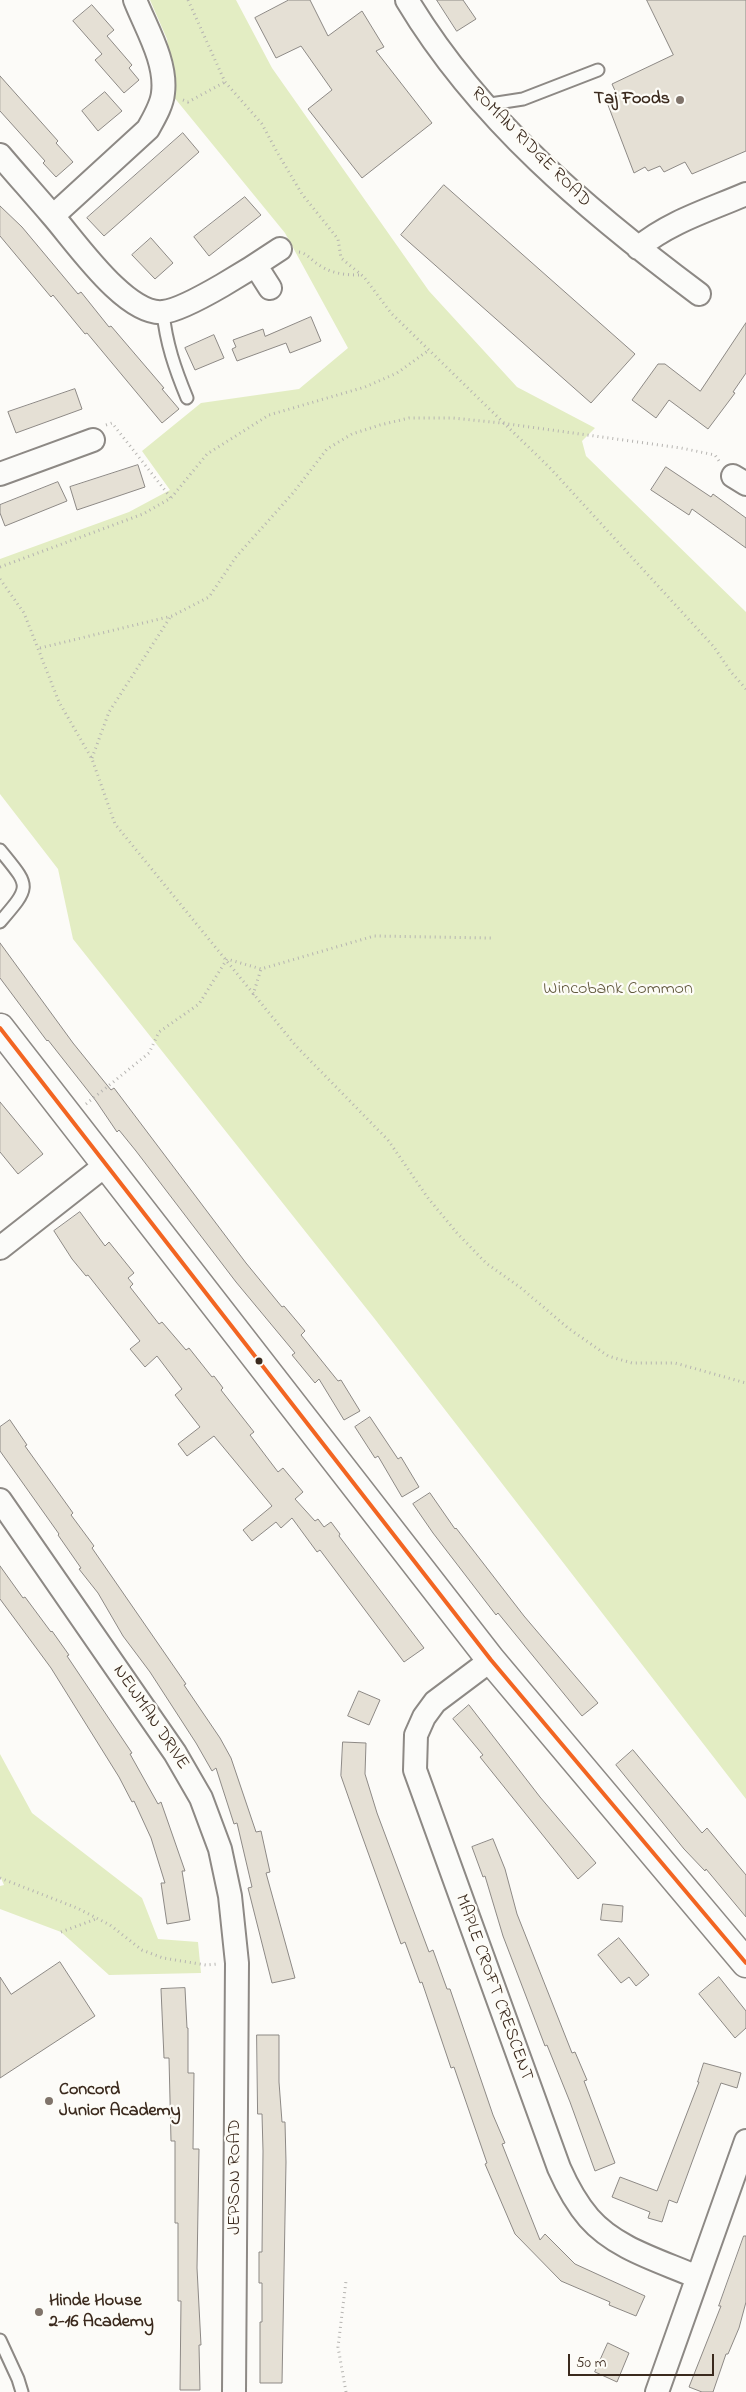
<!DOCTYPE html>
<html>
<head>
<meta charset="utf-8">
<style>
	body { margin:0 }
	#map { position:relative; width:746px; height:2392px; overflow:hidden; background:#fcfbf8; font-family:"Indie Flower",sans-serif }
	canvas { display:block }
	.scale { position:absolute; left:568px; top:2354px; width:146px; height:22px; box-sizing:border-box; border:2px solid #3b2a1e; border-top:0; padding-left:6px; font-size:15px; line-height:18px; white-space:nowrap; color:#3b2a1e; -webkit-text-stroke:4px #fdfcf7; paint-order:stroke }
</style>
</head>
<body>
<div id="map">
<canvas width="746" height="2392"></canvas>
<div class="scale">50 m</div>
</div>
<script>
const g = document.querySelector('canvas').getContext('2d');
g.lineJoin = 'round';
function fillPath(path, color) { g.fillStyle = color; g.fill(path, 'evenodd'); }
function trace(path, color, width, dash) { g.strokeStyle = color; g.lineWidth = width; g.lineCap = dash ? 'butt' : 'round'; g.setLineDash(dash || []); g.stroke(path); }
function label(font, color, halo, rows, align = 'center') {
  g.font = font + ' "Indie Flower",sans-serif'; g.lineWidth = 4.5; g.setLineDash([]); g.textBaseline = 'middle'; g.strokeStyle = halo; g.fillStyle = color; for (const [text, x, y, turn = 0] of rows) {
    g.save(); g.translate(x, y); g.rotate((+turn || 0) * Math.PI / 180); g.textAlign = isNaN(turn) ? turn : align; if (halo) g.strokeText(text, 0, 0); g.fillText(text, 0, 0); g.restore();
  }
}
fillPath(new Path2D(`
	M150 0H236L272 68 429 291 517 387 595 428 582 441 586 456 746 612V1799L374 1318 73 939 58 869 0 794V559L129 512 170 490 142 451 201 403 299 389 348 348 285 233 173 96 167 39Z
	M0 1754 32 1813 142 1898 158 1939 198 1942 201 1973 109 1975 61 1932 0 1909V1886L4 1885 0 1876Z`), '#e3edc3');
const building = new Path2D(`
	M289 0H310L328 36 362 11 384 47 376 51 432 123 362 178 308 109 332 90 301 46 276 58 255 18Z
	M437 0H463L476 19 457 31Z
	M647 0H746V151L692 174 685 162 664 172 660 166 648 171 645 167 634 173 608 105 615 103 613 98 617 95 612 84 673 55Z
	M92 5 114 30 107 36 132 65 129 68 139 80 124 93 95 60 102 54 73 21Z
	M0 76 58 141 56 143 73 162 56 177 43 163 45 161 0 111Z
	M105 92 122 111 98 131 82 111Z
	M183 133 199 152 104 236 87 218Z
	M444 185 635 354 591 403 401 235Z
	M245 197 261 215 209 256 194 237Z
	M0 206 22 227 78 294 81 292 109 327 111 326 164 388 162 389 179 409 162 423 87 333 85 334 53 295 51 297 0 236Z
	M151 238 173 263 155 279 132 255Z
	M311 317 321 341 290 353 286 343 237 361 232 349 236 347 233 340 263 329 265 336Z
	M746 323V373L733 392 735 393 708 429 669 400 656 418 632 400 658 364H665L700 391Z
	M214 335 224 358 195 370 185 348Z
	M75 389 82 409 16 433 8 412Z
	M138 465 145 487 77 510 70 487Z
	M666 467 711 497 713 494 746 518V548L692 509 689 515 651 490Z
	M58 482 67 501 5 526 0 513V505Z
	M0 943 73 1043 111 1090 114 1088 246 1263 282 1307 284 1306 305 1331 301 1335 338 1381 341 1380 360 1411 344 1420 319 1379 315 1383 292 1355 295 1353 236 1282 136 1151 119 1130 117 1132 96 1101 48 1040 47 1041 0 978Z
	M0 1102 43 1154 18 1174 0 1152Z
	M80 1212 105 1246 109 1242 134 1273 128 1278 133 1284 130 1287 159 1324 162 1322 186 1350 189 1348 212 1377 214 1376 223 1388 221 1390 254 1432 250 1435 278 1472 283 1468 303 1492 295 1499 315 1521 318 1519 324 1527 331 1522 340 1534 339 1536 424 1648 404 1662 320 1550 317 1552 292 1518 281 1528 276 1522 252 1541 243 1530 272 1506 214 1436 187 1456 178 1444 200 1427 175 1395 182 1389 157 1356 145 1367 130 1349 140 1341 88 1275 86 1276 72 1259 54 1231Z
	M370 1417 398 1459 401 1457 419 1487 402 1497 378 1456 375 1458 355 1427Z
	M10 1420 27 1445 25 1446 73 1513 71 1515 94 1546 92 1548 186 1684 184 1685 220 1738 231 1758 256 1832 261 1831 270 1872 266 1873 295 1978 272 1983 248 1888 252 1887 237 1823 234 1824 216 1768 212 1771 196 1743 150 1672 123 1636 98 1593 79 1569 81 1568 58 1535 59 1534 0 1451V1427Z
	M430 1493 455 1529 456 1528 524 1616 598 1703 582 1716 498 1613 496 1615 433 1533 413 1504Z
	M0 1566 23 1598 25 1597 51 1632 52 1631 69 1655 67 1656 132 1753 130 1754 158 1804 161 1802 185 1871H182L190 1920 167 1924 161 1883H165L151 1838 134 1801 132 1802 119 1777 51 1668 0 1599Z
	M359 1691 380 1700 369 1725 348 1716Z
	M469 1705 540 1797 596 1863 578 1879 480 1757 483 1755 453 1719Z
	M343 1742 366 1743 365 1774 377 1813 429 1952 433 1950 447 1989H450L493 2115 505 2143 502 2144 540 2240 545 2234 575 2264 645 2296 636 2316 609 2305 610 2302 561 2281 515 2234 485 2164 487 2163 454 2067 451 2068 422 1982 420 1983 405 1942 401 1944 361 1833 341 1776Z
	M633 1750 702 1833 707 1828 746 1875V1917L706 1869 705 1871 684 1849 616 1765Z
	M493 1839 505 1869 517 1914 572 2053 575 2052 587 2080 584 2081 615 2163 595 2171 570 2102 547 2045 545 2046 503 1936 485 1876 483 1877 472 1847Z
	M603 1904 623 1906 622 1922 601 1920Z
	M619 1938 649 1975 636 1986 629 1977 621 1983 598 1955Z
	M60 1962 95 2016 0 2078V1977L11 1994Z
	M719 1977 746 2011V2028L735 2038 699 1994Z
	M185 1988 187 2028H188V2073H194L193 2149H199L197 2268 201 2345H199L200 2390H180L181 2301H178V2223H175V2141H171L169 2058H164L161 1989Z
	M257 2035H279V2082L282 2122H285L286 2162 282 2383H260V2322H262V2283H259V2252H262L263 2151 262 2114H258Z
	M704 2063 741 2073 737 2088 721 2083 677 2203 669 2200 662 2222 648 2218 650 2212 612 2197 620 2177 657 2191 699 2082H698Z
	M744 2236H746V2302L739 2328 728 2354H726L713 2392H702L689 2387 721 2306H719Z
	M608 2343 629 2353 617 2382 595 2372Z`);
fillPath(building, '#e5e0d5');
trace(building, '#8d8985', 1);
const service = new Path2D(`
	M484 105 523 99 598 70
	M163 312C166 343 175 369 187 398
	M0 850C30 887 32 885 0 922
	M0 2340 18 2379 22 2392`);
const minor = new Path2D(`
	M407 0C479 120 588 211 699 294
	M0 155C17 175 35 195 52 215 75 241 126 316 163 312 187 310 258 264 280 249
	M53 216 148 129C154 118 162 105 163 93 167 62 146 28 135 0
	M638 248C669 222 709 210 746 194
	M256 266 270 288
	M0 474 93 440
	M733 476 746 484
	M0 1248 107 1164
	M0 1500 175 1753 201 1798 220 1849 230 1896 237 1963 234 2392
	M491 1660 435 1702 424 1717 416 1735 415 1770 559 2168C567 2186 576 2203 589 2218 616 2249 661 2261 697 2277
	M657 2392 746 2141`);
const tertiary = new Path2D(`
	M0 1028 491 1660 746 1963`);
trace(service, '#8d8985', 15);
trace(minor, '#8d8985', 26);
trace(tertiary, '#8d8985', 31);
trace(new Path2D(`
	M188 0 225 82 262 124 277 152 302 194 338 239 341 258 364 277 391 313 551 469 714 647 731 672 746 689
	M183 100 188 102 225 82
	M299 252C307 253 312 261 319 265 332 274 346 275 361 275
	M106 425 112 423 171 498
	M0 567 143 514 171 498 207 454 269 415 365 387 397 373 429 350
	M0 579 24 613 59 702 92 759 115 824 296 1046 388 1140 428 1198 457 1233 486 1263 521 1288 568 1328 608 1356 632 1363H675L746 1383
	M40 648 172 616 209 597 236 557 293 493 327 449 352 434 380 425 409 418H453L501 423 681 448 715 455 719 461
	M92 758 109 712 171 616
	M253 995 261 969
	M86 1104 149 1053 159 1032 199 1004 227 959 261 969 374 936 491 938
	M0 1878 77 1908 110 1925 142 1950 163 1958 206 1965 217 1964
	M61 1932 96 1919
	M346 2392 338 2347 346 2281`), '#b6b4b1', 3, [1, 4]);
trace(service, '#fbfbf9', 11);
trace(minor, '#fbfbf9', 22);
trace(tertiary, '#fbfbf9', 28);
trace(new Path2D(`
	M0 1028 491 1660 746 1963`), '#f26522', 4);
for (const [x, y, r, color] of [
	[680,100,5,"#7f736a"],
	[259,1361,4.5,"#3b2a1e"],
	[49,2101,5,"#7f736a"],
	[39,2312,5,"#7f736a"]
]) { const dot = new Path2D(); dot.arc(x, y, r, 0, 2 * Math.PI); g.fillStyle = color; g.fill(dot); trace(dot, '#fdfcf7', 2); }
label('bold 18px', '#3b2a1e', '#fdfcf7', [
	["Taj Foods",670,100,"right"],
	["Concord",59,2091],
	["Junior Academy",59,2112],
	["Hinde House",49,2302],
	["2-16 Academy",49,2323]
], 'left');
label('18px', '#3b2a1e', '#fdfcf7', [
	["ROMAN RIDGE ROAD",530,148,45],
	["NEWMAN DRIVE",150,1718,56],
	["MAPLE CROFT CRESCENT",493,1988,70],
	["JEPSON ROAD",236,2177,-90]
]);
label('18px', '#60583c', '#fdfcf7', [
	["Wincobank Common",618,990]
]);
</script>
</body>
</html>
